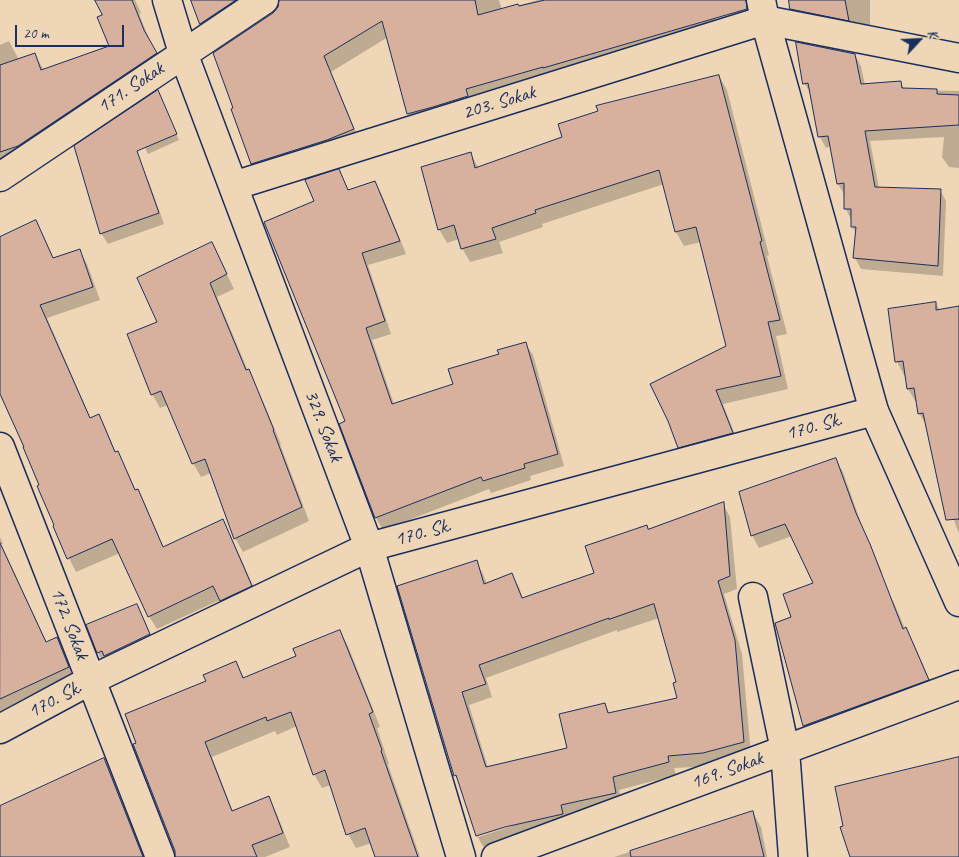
<!DOCTYPE html>
<html>
<head>
<meta charset="utf-8">
<style>
	body { margin:0 }
	#map { position:relative; width:959px; height:857px; overflow:hidden; background:#efd6b7; font-family:Caveat,sans-serif }
	canvas { display:block }
	.north { position:absolute; left:894px; top:15px; width:50px; height:50px; -webkit-text-stroke:4px #efd6b7; paint-order:stroke; rotate:65deg; font-size:14px; font-weight:700; line-height:20px; text-align:center; color:#1b2f5e }
	.north::after { content:''; display:block; margin:auto; width:18px; height:22px; background:#1b2f5e; clip-path:polygon(50% 0,100% 100%,50% 72%,0 100%) }
	.scale { position:absolute; left:15px; top:25px; width:109px; height:22px; box-sizing:border-box; border:2px solid #1b2f5e; border-top:0; padding-left:6px; font-size:15px; line-height:18px; white-space:nowrap; color:#1b2f5e; -webkit-text-stroke:4px #efd6b7; paint-order:stroke }
</style>
</head>
<body>
<div id="map">
<canvas width="959" height="857"></canvas>
<div class="north">K</div>
<div class="scale">20 m</div>
</div>
<script>
const g = document.querySelector('canvas').getContext('2d');
g.lineJoin = 'round';
function fillPath(path, color) { g.fillStyle = color; g.fill(path, 'evenodd'); }
function trace(path, color, width, dash) { g.strokeStyle = color; g.lineWidth = width; g.lineCap = dash ? 'butt' : 'round'; g.setLineDash(dash || []); g.stroke(path); }
function label(font, color, halo, rows, align = 'center') {
  g.font = font + ' Caveat,sans-serif'; g.lineWidth = 5; g.setLineDash([]); g.textBaseline = 'middle'; g.strokeStyle = halo; g.fillStyle = color; for (const [text, x, y, turn = 0] of rows) {
    g.save(); g.translate(x, y); g.rotate((+turn || 0) * Math.PI / 180); g.textAlign = isNaN(turn) ? turn : align; if (halo) g.strokeText(text, 0, 0); g.fillText(text, 0, 0); g.restore();
  }
}
fillPath(new Path2D(`
	M97 0H135L141 13 139 14 152 46 158 57 0 179V45L9 41 19 60 34 54 44 70 110 47 103 16Z
	M192 0H270L209 38 201 24Z
	M277 0H499L502 10 538 0H709L719 35 417 129 408 114 388 37 331 72 361 144 261 178 252 163 274 14 279 8 281 1Z
	M792 0H870V25L799 21 792 9Z
	M855 55 861 66 865 85 900 82 905 90 959 91V168L949 167 942 157 944 137 870 141 879 188 940 190 946 201 943 276 861 269 855 258 857 235 852 226 851 219 845 208 844 194 838 184 831 146 826 148 820 137 811 94 804 83Z
	M719 76 727 90 769 255 767 256 787 334 776 336 788 389 723 404 740 447 687 461 679 447 728 347 701 242 684 246 676 232 664 184 542 224 543 227 499 242 503 253 470 262 462 248 459 239 447 243 439 229 470 153 478 167 563 137Z
	M160 98 179 140 148 154 141 138Z
	M143 171 149 182 164 224 108 244 101 233Z
	M338 171 349 191 375 183 382 195 406 254 368 265 391 334 372 340 394 404 455 385 500 355 525 343 533 355 564 466 530 476 531 480 491 493 489 489 383 530 376 518 341 424 347 422 316 202Z
	M35 222 43 235 54 259 79 250 87 264 100 300 47 318 91 419 99 416 106 429 116 453H118L125 466 136 491H137L145 504 164 548 223 521 230 534 259 599 229 614 220 600 157 629 149 616 120 553 76 572 69 558 0 383V238Z
	M219 258 234 289 217 297 248 371 256 385 281 444H280L309 521 243 552 235 538 211 473 201 477 193 463 168 405 160 408 152 394 129 335 159 322Z
	M936 303 940 311 959 308V534L936 469 928 428 919 413 917 404 908 389 905 377 897 362 889 310Z
	M836 460 843 472 862 526 882 572 821 592 792 536 759 548 752 535Z
	M723 504 730 517 737 589 724 594 742 654 751 755 711 766 674 768 676 775 619 790 623 806 484 848 477 836 461 785 455 775 398 586 476 561 483 574 487 584 512 575 519 587 523 599 595 574 648 530ZM659 618 677 683 679 699 610 714 605 705 569 749 488 768 469 705 492 697 486 678 617 630V632ZM511 824 512 826 478 837V834Z
	M0 537 3 544H1L47 643 57 639 66 654 76 682 0 718Z
	M887 590 895 605 905 629 914 644 936 695 812 741 804 726 776 624Z
	M136 605 143 618 156 647 105 665 98 653 88 626Z
	M340 632 348 646 380 727 377 728 389 764 388 765 420 857H377L372 843 356 848 348 834 331 785 322 788 314 774 297 726 277 735 275 731 212 757 233 812 268 798 276 812 290 847 265 857H176L208 682 236 663 244 678 297 657Z
	M104 759 112 773 145 857H0V813Z
	M753 813 761 827 767 857H614Z`), '#0003');
const building = new Path2D(`
	M95 0H132L144 30 157 53 18 146 0 152V65L35 53 41 70 109 46 97 17 102 15Z
	M191 0H236L200 24Z
	M279 0H475L478 15 518 4 519 6 545 0H746L747 9 543 68V67L466 89 468 96 433 107 407 114 382 21 324 56 354 129 327 140 251 164 231 109 233 108 213 53 273 13 278 7Z
	M789 0H845L849 21 790 9Z
	M796 42 855 54 861 84 901 81 902 88 937 89V94L959 95V125L865 131 875 187 941 189 938 266 853 258 856 227H851V209H844V183L837 184 828 136 818 137 808 83 803 84Z
	M719 75 762 241 760 242 780 320 768 322 781 376 716 390 733 433 678 448 668 421 650 384 726 346 696 227 675 232 659 170 535 210 536 213 492 228 496 239 461 249 454 225 438 230 421 167 471 152 475 168 562 137 558 124 598 111 596 106Z
	M158 90 177 134 137 151 159 213 100 234 74 146Z
	M339 169 348 190 375 181 400 241 362 253 385 321 366 328 392 404 453 384 448 369 499 354 497 350 526 342 558 454 524 464 525 468 483 481 481 477 375 518 339 424 345 421 264 222 314 201 305 180Z
	M36 220 53 258 80 249 93 287 40 305 90 418 99 414 115 452 118 451 135 490 138 489 163 547 223 519 252 586 220 601 213 586 148 617 112 539 67 559 53 526 54 525 37 486 39 485 23 447H24L0 394V237Z
	M212 242 227 274 210 283 246 370 249 369 274 430H273L302 507 234 539 205 459 192 464 161 391 151 395 127 334 157 322 137 278Z
	M936 302V310L959 306V519L946 520 923 413 918 414 914 388 907 389 903 361 895 362 888 309Z
	M836 458 856 513 870 544 903 629 906 627 929 680 803 726 775 623 791 617 783 594 813 583 785 524 751 536 739 492Z
	M724 502 730 576 718 581 735 640 744 742 703 753 668 756 669 762 613 777 616 793 561 805 563 814 505 827 476 836 456 775 454 776 397 586 477 560 484 584 512 573 522 598 594 573 585 546 647 525 648 529ZM654 604 676 682 673 683 677 698 608 713 605 703 559 714 567 748 486 767 462 692 486 684 479 665 609 618V619Z
	M0 543 46 642 57 637 69 667 0 699Z
	M137 604 150 634 104 656 102 651 97 653 86 625Z
	M340 630 373 712 369 714 382 750 381 751 418 857H375L365 828 346 835 325 770 313 775 291 712 267 721 266 717 205 742 232 811 269 796 283 833 252 845 257 857H175V851L133 744 136 743 125 714 206 681 203 675 236 661 243 678 296 656 293 649Z
	M959 757V857H850L840 827 843 826 835 787Z
	M104 758 143 857H0V806Z
	M753 811 764 857H631L630 851Z`);
fillPath(building, '#d7b19e');
trace(building, '#1b2f5e', 1);
const minor = new Path2D(`
	M167 0 183 53 369 547 461 857
	M0 177 264 0
	M233 186 765 20 959 58
	M0 447 160 857
	M753 597 785 750 793 857
	M0 729 91 680 369 547 874 411
	M496 857 959 685`);
const major = new Path2D(`
	M761 0 765 20 874 411 959 602`);
trace(minor, '#1b2f5e', 31);
trace(major, '#1b2f5e', 31);
trace(minor, '#efd6b7', 28);
trace(major, '#efd6b7', 28);
label('20px', '#1b2f5e', '#efd6b7', [
	["171. Sokak",131,88,-34],
	["203. Sokak",499,103,-17],
	["329. Sokak",323,426,69],
	["170. Sk.",814,427,-15],
	["170. Sk.",423,533,-15],
	["172. Sokak",69,624,69],
	["170. Sk.",55,700,-28],
	["169. Sokak",727,771,-20]
]);
</script>
</body>
</html>
